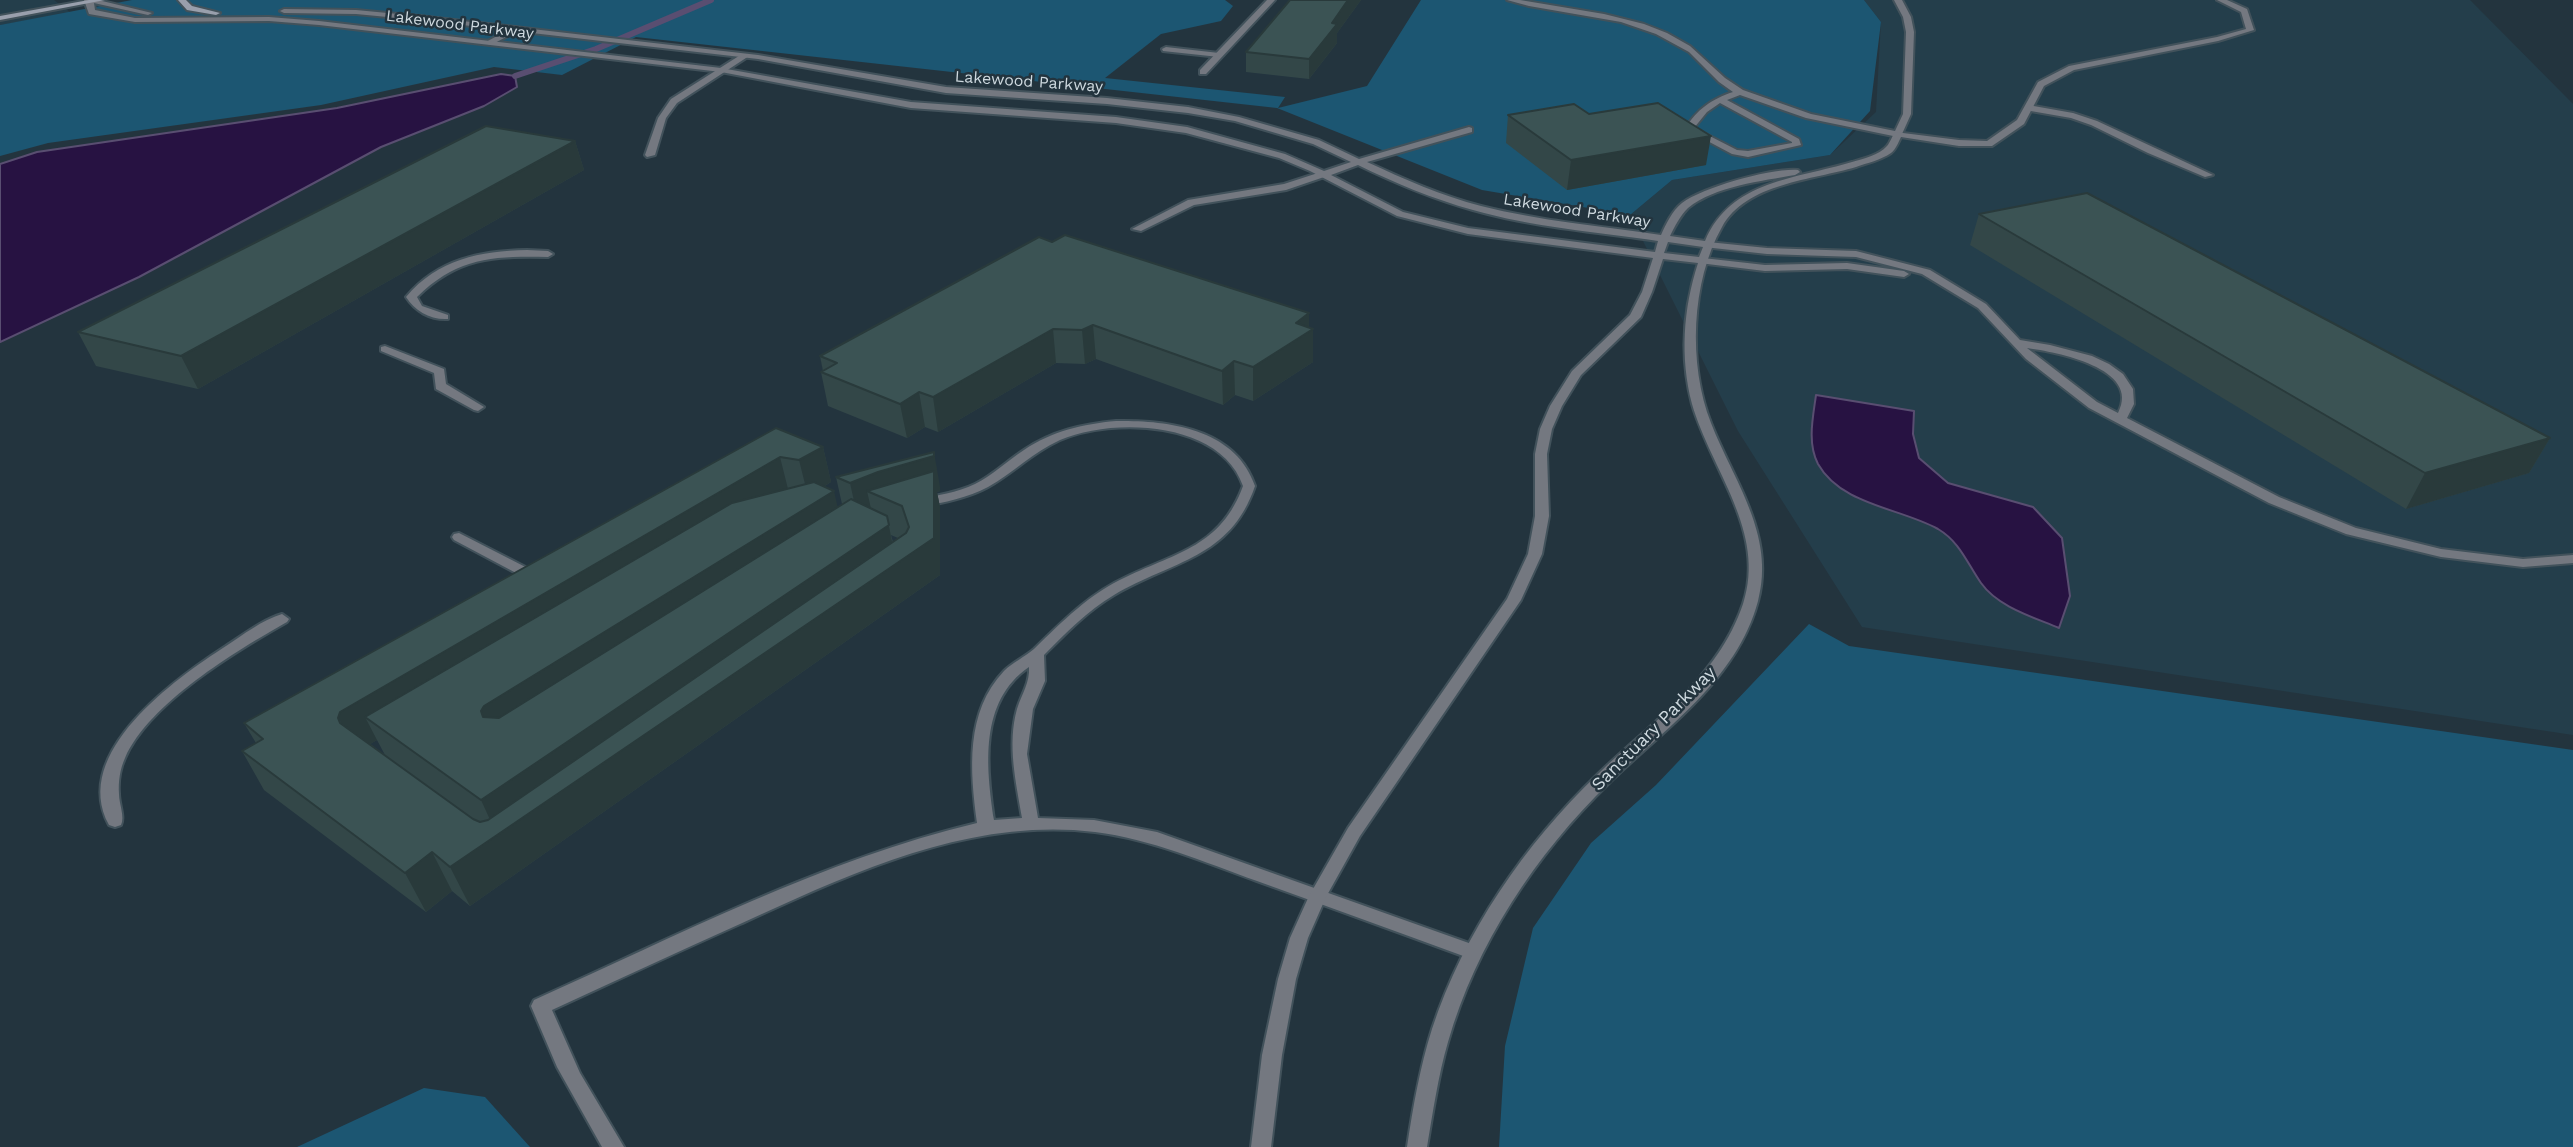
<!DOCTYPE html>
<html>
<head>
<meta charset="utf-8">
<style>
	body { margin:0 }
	canvas { display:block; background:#23343e }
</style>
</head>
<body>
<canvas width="2573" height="1147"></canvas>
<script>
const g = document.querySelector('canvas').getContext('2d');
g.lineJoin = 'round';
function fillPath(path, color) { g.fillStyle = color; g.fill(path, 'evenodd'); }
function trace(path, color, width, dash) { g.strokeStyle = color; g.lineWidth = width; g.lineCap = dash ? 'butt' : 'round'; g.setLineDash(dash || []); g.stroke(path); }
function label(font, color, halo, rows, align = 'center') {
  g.font = font + ' "Work Sans",sans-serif'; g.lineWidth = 5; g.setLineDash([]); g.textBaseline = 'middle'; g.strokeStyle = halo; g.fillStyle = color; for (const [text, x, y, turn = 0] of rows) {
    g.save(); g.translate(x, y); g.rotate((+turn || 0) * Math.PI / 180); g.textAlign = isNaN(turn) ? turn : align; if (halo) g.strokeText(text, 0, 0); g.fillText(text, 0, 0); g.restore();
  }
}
fillPath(new Path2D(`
	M0 0H54L71 13 0 25Z
	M1864 0H2470L2573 104V735L1862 627 1738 431 1630 215 1672 180 1830 155 1876 112 1881 22Z`), '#243e4b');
fillPath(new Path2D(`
	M132 0H1225L1233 6 1221 21 1161 34 1105 78 1285 97 1278 108 1367 86 1421 0H1864L1881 22 1870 111 1830 155 1672 180 1630 215 1482 190 1277 108 636 37 562 75 494 67 321 105 48 143 0 156V25Z
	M1809 624 1849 646 2573 750V1147H1499L1505 1046 1533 928 1591 843 1656 785Z
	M424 1088 485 1097 530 1147H297Z`), '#1c5672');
const water = new Path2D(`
	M501 74 515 76 517 87 484 106 381 147 139 277 0 342V164L37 152 337 108Z
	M1816 395 1914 411 1913 434 1919 458 1948 483 2033 507 2062 538 2070 596 2059 628C2033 617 1998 607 1981 583 1967 563 1960 542 1938 529 1900 508 1841 505 1818 464 1807 443 1813 417 1816 395Z`);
fillPath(water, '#271242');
trace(water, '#594e71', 2);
trace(new Path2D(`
	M515 76 596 49 711 0`), '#594e71', 6);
const lane = new Path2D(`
	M1507 0H1520L1604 14 1644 24 1667 33 1690 46 1725 78 1743 90 1811 114 1895 131 1903 114 1906 32 1903 17 1894 0H1902L1911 17 1914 32 1911 114 1902 134 1898 137 1806 118 1740 95 1727 100 1799 139 1801 145 1748 157 1732 154 1685 129C1697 109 1712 99 1733 92L1719 82 1689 52 1656 34 1621 22 1529 6ZM1720 103 1792 142V143L1748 151 1737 150 1694 128 1707 112Z
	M514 27 521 29 491 45 484 43Z
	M1166 47 1219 53 1223 55 1219 57 1163 51 1162 49Z
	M742 54 749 56 677 103 666 118 655 155 647 157 645 155 658 118 671 99Z
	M2028 105 2073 113 2097 121 2213 175 2205 177 2148 153 2091 125 2071 118 2025 110 2024 108Z
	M1324 171 1327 172V176L1286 190 1194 205 1141 231 1132 229 1188 200 1284 184Z
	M1708 242 1767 248 1856 251 1930 270 1986 304 2020 340 2050 345 2092 356 2109 364 2123 374 2133 389 2134 404 2127 418 2279 497 2356 528 2441 549 2523 559 2573 555V563L2523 567 2441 557 2346 534 2269 503 2089 408 2026 359 1978 308 1922 274 1856 257 1767 254 1704 247 1703 245ZM2027 348C2056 352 2142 368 2118 413L2097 402Z
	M527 250 548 251 553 254 548 257C493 256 458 257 417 297L422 306 448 315V319C430 320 415 311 406 297 438 259 480 251 527 250Z
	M1703 258 1765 265 1847 263 1904 271 1909 274 1904 277 1847 269 1765 271 1699 263 1698 261Z
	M385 346 444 369 446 384 484 407 478 411 474 410 436 389 434 373 381 351V347Z
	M1116 421C1169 420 1236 429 1255 486 1230 559 1173 560 1114 595 1087 611 1066 633 1044 655L1045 681 1033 709 1027 754 1038 818 1094 820 1157 832 1480 947 1482 952 1480 957 1473 959 1466 957C1397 932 1327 906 1257 881 1204 862 1151 839 1095 832 969 817 852 873 740 924 677 952 615 981 552 1010L580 1073 624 1147H602L557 1067 531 1006 534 1000C677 936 825 859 977 823 970 771 965 712 1004 671 1013 662 1025 657 1034 649 1063 621 1089 594 1126 577 1178 552 1221 546 1243 486 1221 421 1113 417 1060 440 1033 452 1013 473 988 487 968 498 944 502 922 507L915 503 917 500C937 495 957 493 975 484 993 475 1007 461 1024 450 1052 431 1083 424 1116 421ZM1029 667C1030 683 1022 693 1017 709 1007 745 1016 782 1022 818L994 820C986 767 979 701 1029 667Z
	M459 533 543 576 545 579 543 582H533L454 540 452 537 454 534Z
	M282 614 289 619 287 622C236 651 149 703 125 758 120 769 118 782 119 794 119 804 125 817 121 825L115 827 109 825C70 753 175 679 226 646 243 635 262 620 282 614Z`);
const street = new Path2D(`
	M84 0H98L152 13 148 15 94 3 95 10 135 18 269 17 319 21 721 68 911 102 1116 117 1187 127 1285 154 1324 171 1351 162 1313 144 1235 121 1188 113 1107 104 946 93 758 59 419 20 356 14 284 13 280 11 284 9 356 10 419 16 758 55 946 87 1107 98 1188 107 1239 117 1319 140 1359 159 1469 127 1472 128V132L1367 162C1404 179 1442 196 1481 206 1540 221 1601 226 1661 235 1666 224 1672 211 1682 203 1704 187 1772 168 1798 170L1800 172 1795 175C1762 181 1715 186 1688 208 1680 216 1675 226 1670 236L1705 241C1731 180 1796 179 1852 162 1863 159 1879 155 1887 146 1890 143 1892 136 1895 132L1959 140 1987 141 2017 120 2038 82 2069 66 2217 37 2246 29 2241 12 2217 0H2227L2247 9 2254 30 2218 41 2074 70 2044 86 2024 124 1992 146H1959L1901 137C1898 143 1896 149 1891 153 1881 160 1867 163 1856 167 1813 180 1746 183 1722 227 1691 282 1688 364 1711 423 1733 480 1776 535 1758 601 1737 680 1664 729 1609 783 1536 854 1476 944 1448 1042 1438 1076 1433 1112 1427 1147H1407C1413 1107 1420 1067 1432 1029 1464 932 1525 844 1598 774 1652 722 1718 678 1743 604 1767 532 1711 470 1692 404 1680 358 1683 309 1698 263L1663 259 1652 292 1641 317 1581 375 1562 406 1552 429 1547 454 1549 516 1542 554 1521 600 1360 836 1326 897 1308 938 1296 979 1282 1055 1271 1147H1251L1262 1055 1278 979 1290 938 1309 896 1348 828 1507 599 1528 554 1535 516V454L1540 429 1550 406 1572 371 1630 315 1642 292 1653 258 1468 234 1397 216 1310 171 1279 158 1186 133 1116 123 911 108 721 72 319 25 269 21 135 22 89 14ZM1358 165C1395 183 1433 199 1473 210 1532 227 1597 232 1658 241L1655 252 1468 228 1403 212 1331 175ZM1668 242 1703 247 1699 257 1664 253Z
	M1267 0H1275L1206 74H1200V70Z`);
const secondary = new Path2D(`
	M89 0H105L0 20V16Z
	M178 0H186L192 6 220 13 216 15 187 10Z`);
trace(lane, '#42525b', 4);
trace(street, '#42525b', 4);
trace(secondary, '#42525b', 4);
fillPath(lane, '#747880');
fillPath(street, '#747880');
fillPath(secondary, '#999fac');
fillPath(new Path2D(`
	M1290 0H1361L1337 33V43L1309 79 1246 72V52Z
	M1589 114 1706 165 1567 190 1506 143 1508 115Z
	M575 141 584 170 198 389 96 366 78 332Z
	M1979 214 2550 438 2529 473 2406 509 1970 245Z
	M1039 237 1313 329V362L1253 401 1235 395 1223 405 1096 359 1085 364 1056 363 938 432 925 427 907 438 828 406 821 372 823 371 820 356Z
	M776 428 823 447 831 482 823 487 837 507 842 504 836 477 940 487V491L937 492 940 507V575L470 906 452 891 426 912 264 790 242 751 256 743 244 723ZM891 535 898 538 893 542ZM377 740 385 755 370 744Z`), '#334748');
fillPath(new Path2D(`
	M1348 0H1361L1337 33V43L1309 79V59L1332 23Z
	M1711 136 1706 165 1567 190 1571 160Z
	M575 141 584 170 198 389 181 356Z
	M1309 313V331L1313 329V362L1253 401V367L1296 323Z
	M1093 325 1096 359 1085 364 1082 330Z
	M1053 329 1056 363 938 432 933 397Z
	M1234 361 1235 395 1223 405 1222 371Z
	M919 392 925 427 907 438 900 404Z
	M2550 438 2529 473 2406 509 2425 473Z
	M823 447 831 482 808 496 799 460Z
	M934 452 940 487V491L937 492 940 507V575L470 906 450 867 497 835 481 800 887 516 896 562 934 538V493L867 491 872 513 858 519 850 483 878 472Z
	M780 457 789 493 365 717 377 740 360 750 338 718 340 712Z
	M834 491 842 527 501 744 483 717 481 711 484 706Z
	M432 852 452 891 426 912 405 873Z`), '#293a3b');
const building = new Path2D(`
	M1290 0H1348L1332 23 1337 24 1309 59 1246 52Z
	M1658 103 1711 136 1571 160 1508 115 1574 104 1589 114Z
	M486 126 575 141 181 356 78 332Z
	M2087 193 2550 438 2425 473 1979 214Z
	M1065 235 1309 313 1296 323 1313 329 1253 367 1234 361 1222 371 1093 325 1082 330 1053 329 933 397 919 392 900 404 821 372 837 363 820 356 1039 237 1052 242Z
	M776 428 823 447 799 460 780 457 340 712 338 718 340 723 473 819 480 822 488 820 906 533 909 527 902 506 867 491 934 471V538L450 867 432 852 405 873 242 751 263 739 244 723Z
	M934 452V456L878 472 850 483 836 477Z
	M814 482 834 491 484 706 481 711 483 717 499 718 851 499 887 516 889 525 481 800 365 717 732 503Z`);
fillPath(building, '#3b5354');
trace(building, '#293a3b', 2);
label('16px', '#cfdae0', '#23343e', [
	["Lakewood Parkway",460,25,7],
	["Lakewood Parkway",1029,82,4],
	["Lakewood Parkway",1577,211,9]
]);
label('18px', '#cfdae0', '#23343e', [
	["Sanctuary Parkway",1654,729,-45]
]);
</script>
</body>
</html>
